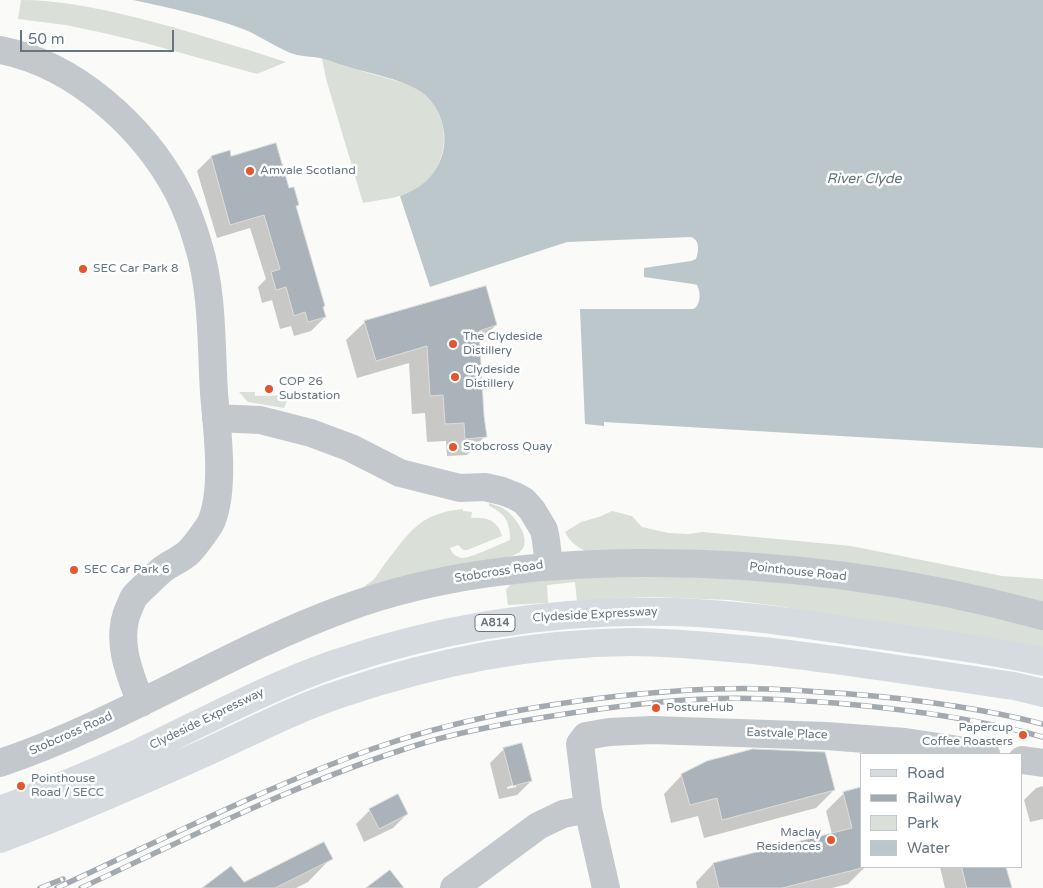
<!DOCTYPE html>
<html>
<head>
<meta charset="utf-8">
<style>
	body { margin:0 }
	#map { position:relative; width:1043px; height:888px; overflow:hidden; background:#fafaf8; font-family:"Varela Round",sans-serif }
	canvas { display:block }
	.legend { position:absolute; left:860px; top:753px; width:162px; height:115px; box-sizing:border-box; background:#fff; border:1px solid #c1c8cd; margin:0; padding:6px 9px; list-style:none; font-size:15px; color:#657683 }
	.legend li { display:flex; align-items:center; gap:10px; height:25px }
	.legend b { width:25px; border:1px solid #c1c8cd }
	.scale { position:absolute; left:20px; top:30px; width:154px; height:22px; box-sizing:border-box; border:2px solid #657683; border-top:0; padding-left:6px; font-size:15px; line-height:18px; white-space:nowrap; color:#657683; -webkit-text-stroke:4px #fff; paint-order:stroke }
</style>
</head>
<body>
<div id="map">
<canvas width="1043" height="888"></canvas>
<ul class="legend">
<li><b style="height:6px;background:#d6dbdf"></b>Road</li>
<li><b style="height:6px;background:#a2aab0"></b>Railway</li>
<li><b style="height:14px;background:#dadfd7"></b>Park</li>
<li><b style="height:14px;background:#bbc7cb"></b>Water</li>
</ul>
<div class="scale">50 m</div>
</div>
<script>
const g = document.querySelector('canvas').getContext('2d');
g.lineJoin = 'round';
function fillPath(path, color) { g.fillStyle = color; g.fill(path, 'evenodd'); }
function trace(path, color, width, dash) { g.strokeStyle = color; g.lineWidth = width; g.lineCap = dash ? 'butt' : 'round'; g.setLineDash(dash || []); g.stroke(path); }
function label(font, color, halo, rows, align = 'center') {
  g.font = font + ' "Varela Round",sans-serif'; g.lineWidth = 5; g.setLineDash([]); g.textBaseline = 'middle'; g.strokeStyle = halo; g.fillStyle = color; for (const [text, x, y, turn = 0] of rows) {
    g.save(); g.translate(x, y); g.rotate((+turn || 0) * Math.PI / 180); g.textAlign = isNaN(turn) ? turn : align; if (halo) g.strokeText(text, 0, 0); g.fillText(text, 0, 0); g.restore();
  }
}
fillPath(new Path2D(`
	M21 0C59 0 97 8 134 17 186 30 236 46 286 62L257 74 145 43 108 34 66 25 18 19Z
	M322 58 341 65 410 85C418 89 426 94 431 101 452 127 447 169 419 187 402 199 382 199 363 203L326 79Z
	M239 392H255V396L289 395 284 408 248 402Z
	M489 503C494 505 500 506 504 509 514 515 528 534 524 546 522 552 516 554 512 556L357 592C362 588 368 584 373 580 378 575 382 567 387 561 411 530 421 513 463 509V511L472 512 471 518C486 517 498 520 502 536L467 550H463L458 545 450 548C452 554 456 557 462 558 471 558 500 544 510 540 510 522 506 514 489 506Z
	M612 511 632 516 642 527 668 533 688 534 703 532 851 546 1002 576 1043 579V604L587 552C577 547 570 542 565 532L581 522 599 517Z
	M662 575 753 579 846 589 942 605 1043 629V649L991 638 829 615 777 606 730 600 649 597 577 601 575 582 547 585 548 603 508 605 506 590 511 584 575 578Z`), '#dadfd7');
fillPath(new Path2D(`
	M133 0H1043V448L604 422V426L585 424 580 309H693C701 306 701 292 697 285L693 284 644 277V268L691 261 696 259C699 251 700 240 691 237L567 242 430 287 400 196C422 188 437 175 443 152 448 132 440 107 424 94 407 80 367 73 345 66 337 64 329 60 320 58 312 56 302 57 294 54 289 53 285 50 280 48 268 42 256 34 243 29 208 16 170 8 133 0Z`), '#bbc7cb');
fillPath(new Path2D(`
	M229 152 230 157 288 190 298 205 295 207 325 317 311 331 294 336 291 326 280 329 272 300 262 303 258 287 266 279 250 228 217 238 197 171 211 157Z
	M365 322 496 325 479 342 485 436 467 455 447 456 446 441 427 442 425 413 412 414 409 363 357 378 346 340Z
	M504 749 531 781 517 795 499 799 490 763ZM516 784V787L507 789V787Z
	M682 775 834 790 816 808 704 838 698 816 671 823 664 794Z
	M1043 786V819L1030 822 1024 800 1036 788Z
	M844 793 862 867H865L848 884 832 888H697L696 882 713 864 832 834 826 811Z
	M370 810 407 814 393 828 364 842 356 824Z
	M331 858 308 882 296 888H204L243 884Z
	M940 867H1005L1010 888H945Z`), '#0003');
const building = new Path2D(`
	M276 143 289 188 294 187 299 205 296 206 325 306 323 307 326 317 308 322 305 312 294 316 286 287 276 290 271 272 280 269 264 215 230 225 211 156 230 150 231 156Z
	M486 286 497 325 479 331 484 416 487 437 465 439 464 423 445 424 443 395 430 396 427 346 376 361 364 321Z
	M522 743 532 781 513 786 503 748Z
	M753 749 825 752 835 790 722 820 717 798 690 805 681 774 707 761Z
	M862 787V868L782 888H719L713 863 852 828 843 792Z
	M398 794 408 814 379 829 369 809Z
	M324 842 333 859 275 888H202L231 866 244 882Z
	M962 867H1006L1012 888H967Z
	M390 870 404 888H366Z`);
fillPath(building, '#aab3b9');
trace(building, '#dcdcda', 1);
trace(new Path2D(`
	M0 50C74 64 143 126 178 192 186 208 193 226 198 244 213 291 211 344 214 393 217 429 225 486 212 520 210 526 194 547 189 552 182 559 171 563 163 569 158 573 153 578 148 583 144 587 138 592 134 597 132 600 131 604 129 608 115 639 129 673 141 703
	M216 418 260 420 311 433 351 448 400 473 460 488 485 487 502 491 515 496 524 501 532 510 544 530 546 540 549 566
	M1022 760 1043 763
	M0 763C119 723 226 652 343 609 438 574 538 564 638 563 774 562 912 580 1043 616
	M454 888 538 826 563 814 588 809
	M606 888 588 809 580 744 586 736 609 732 652 730 826 736 905 742 986 754`), '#c3c8cc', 28);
trace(new Path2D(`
	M0 810C46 793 91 774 136 754 202 723 265 688 334 664 444 626 560 609 676 612 743 614 810 625 877 635 932 643 988 649 1043 662
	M0 839C71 812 140 782 209 751 253 731 295 709 340 694 434 662 531 643 631 642 675 642 719 647 762 651 846 660 930 674 1014 686L1043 693`), '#d6dbdf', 28);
const rail = new Path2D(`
	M40 888 63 879
	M57 888C161 840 264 788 372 749 452 721 535 705 619 696 668 691 718 687 768 689 795 690 822 692 850 694 915 699 980 708 1043 724
	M81 888C194 835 307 778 427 742 472 729 519 721 565 714 611 707 658 701 705 699 748 697 792 700 835 703 905 709 975 718 1043 737`);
trace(rail, '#a2aab0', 5.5);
trace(rail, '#fff', 4, [11]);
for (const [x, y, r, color] of [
	[250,171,5,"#e4572e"],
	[83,269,5,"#e4572e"],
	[453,344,5,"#e4572e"],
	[455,377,5,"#e4572e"],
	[269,389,5,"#e4572e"],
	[453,447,5,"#e4572e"],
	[74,570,5,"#e4572e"],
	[656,708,5,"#e4572e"],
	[1023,735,5,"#e4572e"],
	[21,786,5,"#e4572e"],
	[831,840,5,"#e4572e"]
]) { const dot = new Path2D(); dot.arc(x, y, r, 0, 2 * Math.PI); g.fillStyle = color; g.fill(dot); trace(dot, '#fff', 2); }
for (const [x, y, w] of [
	[495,623,40]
]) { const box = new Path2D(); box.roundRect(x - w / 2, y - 8.5, w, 17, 4); g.fillStyle = '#fff'; g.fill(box); trace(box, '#657683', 1); }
label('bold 11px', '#657683', null, [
	["A814",495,623]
]);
label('12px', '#657683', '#fff', [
	["Amvale Scotland",260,171],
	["SEC Car Park 8",93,269],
	["The Clydeside",463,337],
	["Distillery",463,351],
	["Clydeside",465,370],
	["Distillery",465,384],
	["COP 26",279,382],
	["Substation",279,396],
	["Stobcross Quay",463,447],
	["SEC Car Park 6",84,570],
	["PostureHub",666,708],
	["Papercup",1013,728,"right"],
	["Coffee Roasters",1013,742,"right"],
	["Pointhouse",31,779],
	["Road / SECC",31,793],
	["Maclay",821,833,"right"],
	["Residences",821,847,"right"]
], 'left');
label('12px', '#657683', '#fff', [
	["Stobcross Road",499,572,-9],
	["Pointhouse Road",798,572,6],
	["Clydeside Expressway",595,615,-3],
	["Clydeside Expressway",207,719,-26],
	["Stobcross Road",71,734,-24],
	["Eastvale Place",787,734,2]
]);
label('italic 14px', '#60757c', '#fff', [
	["River Clyde",864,179]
]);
</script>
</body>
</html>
